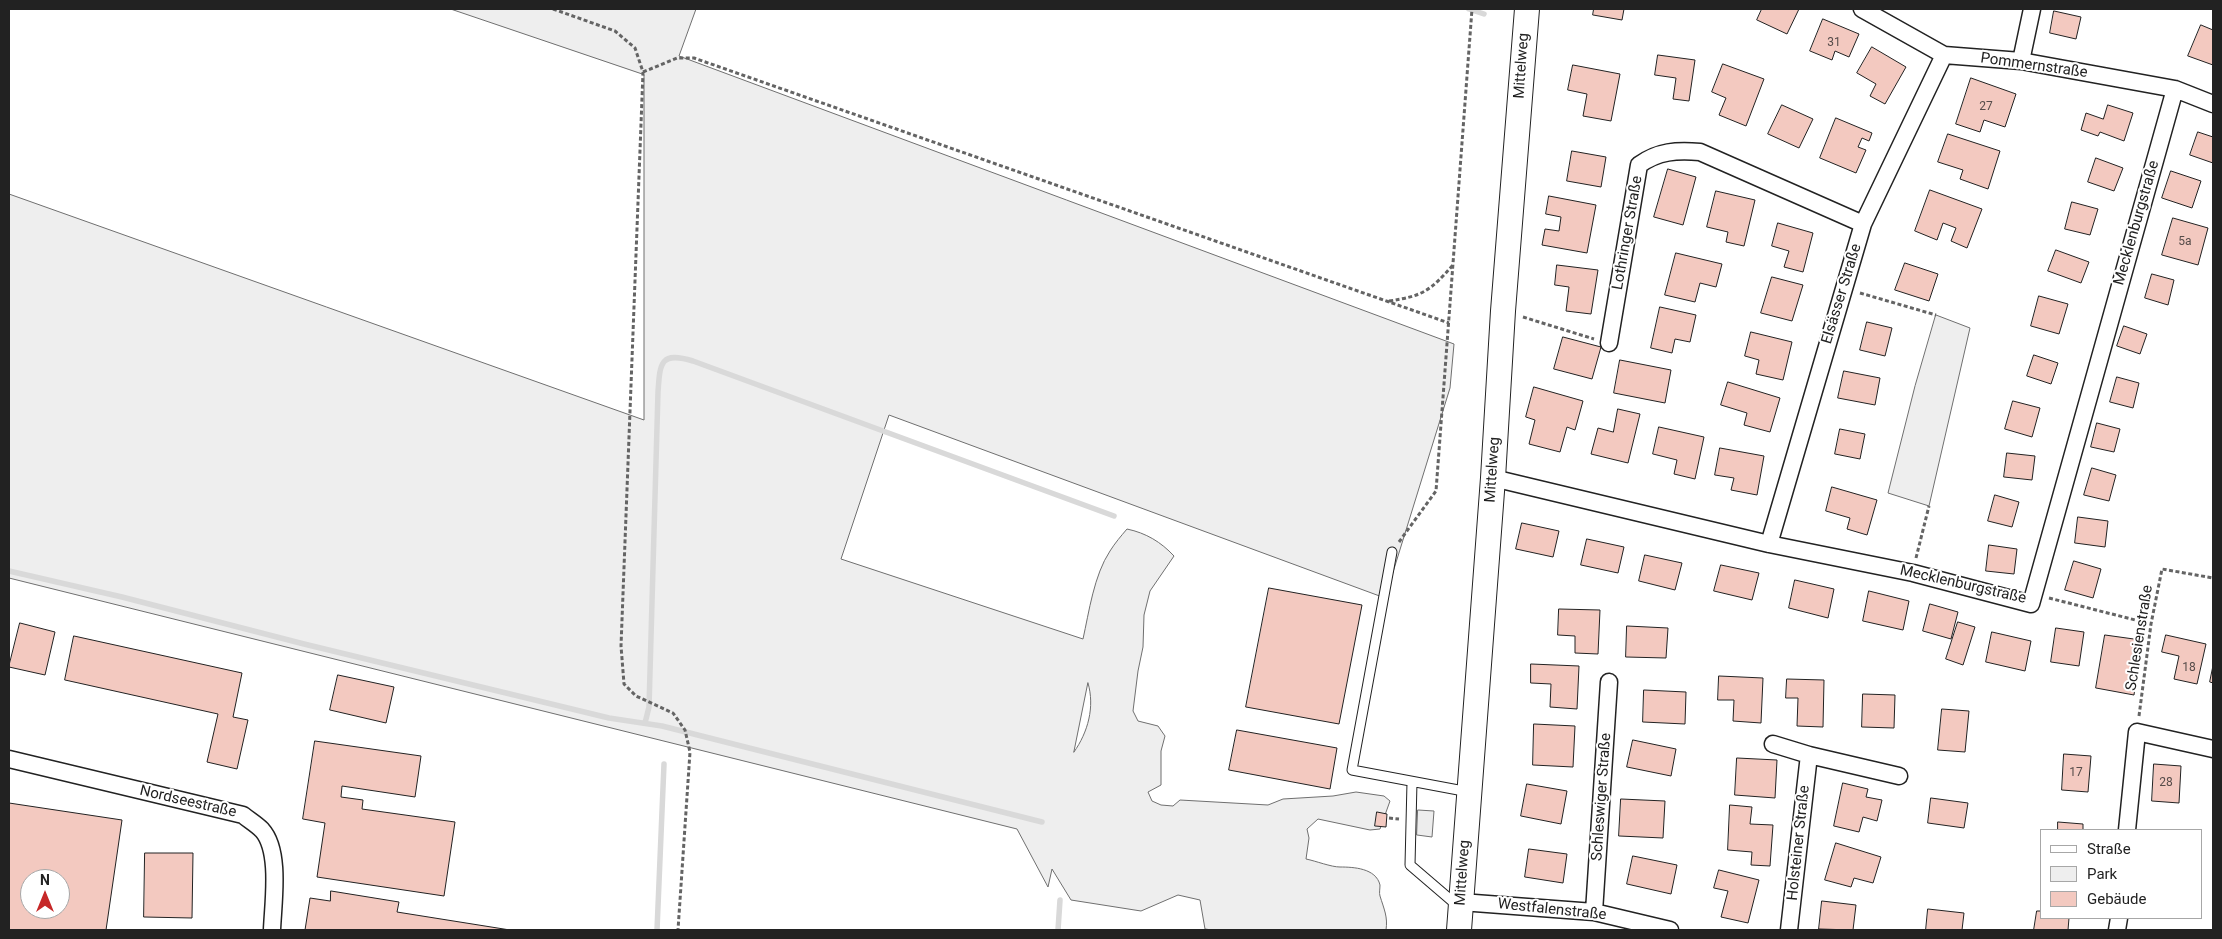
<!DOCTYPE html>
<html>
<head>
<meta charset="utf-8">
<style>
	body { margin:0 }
	#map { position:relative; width:2222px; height:939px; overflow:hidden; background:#fff; font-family:Roboto,sans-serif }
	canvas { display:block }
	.frame { position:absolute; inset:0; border:10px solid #222; pointer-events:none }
	.legend { position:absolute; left:2040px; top:829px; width:162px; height:90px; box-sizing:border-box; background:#fff; border:1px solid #a7a7a7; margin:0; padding:6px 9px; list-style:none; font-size:15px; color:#222 }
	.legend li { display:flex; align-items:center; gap:10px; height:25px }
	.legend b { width:25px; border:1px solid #a7a7a7 }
	.north { position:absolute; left:20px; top:869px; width:50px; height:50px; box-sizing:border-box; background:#fff; border:1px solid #a7a7a7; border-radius:50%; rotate:0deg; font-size:14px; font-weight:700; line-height:20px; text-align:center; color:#222 }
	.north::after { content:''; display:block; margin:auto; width:18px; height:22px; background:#c62828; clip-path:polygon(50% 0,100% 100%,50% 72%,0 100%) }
</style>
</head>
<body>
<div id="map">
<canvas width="2222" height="939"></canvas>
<div class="frame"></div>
<ul class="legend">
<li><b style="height:6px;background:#fff"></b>Straße</li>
<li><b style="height:14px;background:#eee"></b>Park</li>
<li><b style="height:14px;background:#f3c9c0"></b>Gebäude</li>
</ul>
<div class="north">N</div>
</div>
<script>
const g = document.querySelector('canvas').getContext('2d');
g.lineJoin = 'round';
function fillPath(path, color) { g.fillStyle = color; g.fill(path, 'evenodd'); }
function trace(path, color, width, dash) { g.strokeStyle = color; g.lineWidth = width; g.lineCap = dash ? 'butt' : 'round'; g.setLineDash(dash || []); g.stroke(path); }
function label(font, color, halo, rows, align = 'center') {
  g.font = font + ' Roboto,sans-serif'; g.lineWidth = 4; g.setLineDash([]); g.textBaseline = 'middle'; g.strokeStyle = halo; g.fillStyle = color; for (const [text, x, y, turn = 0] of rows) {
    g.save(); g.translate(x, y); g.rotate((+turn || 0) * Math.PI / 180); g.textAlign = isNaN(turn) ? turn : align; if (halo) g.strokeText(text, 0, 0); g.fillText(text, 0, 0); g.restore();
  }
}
const green = new Path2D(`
	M451 9H696L679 56 1454 344 1450 388 1385 598 889 415 841 559 1083 639C1089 612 1094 575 1110 551 1115 543 1121 536 1127 529 1146 533 1161 542 1174 556L1150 591 1144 615 1143 647 1138 671 1133 711 1138 721 1158 726 1165 736 1161 751V785L1148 792 1152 801 1161 805 1173 806 1180 800 1268 805 1283 799 1333 796 1356 792 1384 796 1390 801 1380 829 1370 830 1318 819 1307 829 1309 838 1306 859C1316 861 1331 867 1340 867 1353 867 1376 868 1380 885 1380 889 1379 893 1380 896 1384 909 1388 917 1386 930H1212L1205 929 1200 900 1178 895 1141 911 1071 900 1052 869 1048 887 1017 829 9 578V194L644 420V75ZM1088 683C1095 707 1088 732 1074 752Z
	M1936 315 1970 328 1929 506 1888 493 1915 386Z`);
fillPath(green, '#eee');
trace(green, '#6f6f6f', 1);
const parking = new Path2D(`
	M1418 810 1434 811 1432 837 1417 835Z`);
fillPath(parking, '#ededed');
trace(parking, '#6f6f6f', 1);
trace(new Path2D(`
	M1469 9 1484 14
	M9 571 122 597 304 644 609 718 662 726 1042 822
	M645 723 649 707 658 392C660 363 660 351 693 361L1114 516
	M657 930 664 764
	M1058 930 1060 900`), '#d9d9d9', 5.5);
const building = new Path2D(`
	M1594 9H1624L1622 20 1593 15Z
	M1762 9H1799L1787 34 1757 20Z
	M2054 11 2081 17 2076 39 2050 33Z
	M1823 19 1859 34 1849 57 1835 51 1832 60 1810 51Z
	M2201 25 2213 30V65L2188 56Z
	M1872 47 1906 67 1885 104 1870 96 1876 84 1857 73Z
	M1658 55 1695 60 1689 101 1673 99 1676 78 1655 75Z
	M1723 64 1764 79 1746 126 1719 115 1726 98 1712 92Z
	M1573 65 1620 74 1611 121 1583 116 1587 94 1568 90Z
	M1971 78 2016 94 2005 127 1984 120 1980 132 1956 124Z
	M1782 105 1813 119 1799 148 1768 134Z
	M2108 105 2133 113 2124 141 2100 132 2098 136 2081 130 2086 113 2103 119Z
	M1836 118 1872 133 1869 141 1862 138 1858 147 1866 150 1856 173 1820 158Z
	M2198 132 2213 137V163L2190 155Z
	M1948 134 2000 151 1988 189 1960 179 1963 170 1938 162Z
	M1572 151 1606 157 1601 187 1567 181Z
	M2096 158 2123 168 2114 191 2088 182Z
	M1668 169 1696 177 1683 225 1654 217Z
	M2171 171 2201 181 2192 208 2162 198Z
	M1930 190 1982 209 1967 248 1951 241 1956 228 1943 223 1937 240 1915 231Z
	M1716 191 1755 200 1744 246 1726 242 1728 232 1707 227Z
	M1549 196 1596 205 1587 253 1542 245 1545 229 1559 231 1561 217 1546 214Z
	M2072 202 2098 209 2090 235 2065 229Z
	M2173 218 2208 228 2198 265 2162 255Z
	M1778 223 1813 233 1803 272 1784 267 1789 251 1772 246Z
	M2056 250 2089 262 2081 283 2048 271Z
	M1676 253 1722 264 1716 287 1700 283 1695 302 1665 295Z
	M1905 263 1938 274 1929 301 1895 290Z
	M1557 265 1598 270 1591 314 1566 311 1569 287 1555 285Z
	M2152 274 2174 280 2168 305 2145 298Z
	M1772 277 1803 285 1792 321 1761 313Z
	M2039 296 2068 304 2059 334 2031 326Z
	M1660 307 1696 315 1690 342 1675 339 1672 353 1651 348Z
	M1867 322 1892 328 1885 356 1860 350Z
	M2124 326 2147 334 2140 354 2117 346Z
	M1751 332 1792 342 1783 380 1756 374 1759 360 1745 356Z
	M1563 337 1601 347 1592 379 1554 369Z
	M2034 355 2058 363 2051 384 2027 376Z
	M1620 360 1671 370 1665 403 1614 393Z
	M1844 371 1880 378 1875 405 1838 398Z
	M2117 377 2139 383 2133 408 2110 402Z
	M1728 382 1780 398 1770 432 1744 425 1747 413 1721 405Z
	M1534 387 1583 401 1575 430 1567 427 1560 452 1529 444 1535 420 1526 417Z
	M2013 401 2040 408 2032 437 2005 429Z
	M1618 409 1640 414 1628 463 1591 454 1598 428 1613 432Z
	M2097 423 2120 429 2114 452 2091 447Z
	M1659 427 1704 437 1695 479 1674 474 1677 460 1653 454Z
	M1840 429 1865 434 1860 459 1835 454Z
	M1720 448 1764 456 1757 495 1731 490 1734 478 1715 475Z
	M2007 453 2035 456 2032 480 2004 477Z
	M2092 468 2116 475 2109 501 2084 495Z
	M1832 487 1877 500 1867 535 1847 529 1850 518 1826 511Z
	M1995 495 2019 502 2012 527 1988 521Z
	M2078 517 2108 521 2105 547 2075 543Z
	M1522 523 1559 531 1553 557 1516 549Z
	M1587 539 1624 547 1618 573 1581 565Z
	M1989 545 2017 549 2014 574 1986 571Z
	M1645 555 1682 563 1675 590 1639 581Z
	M2074 561 2101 569 2093 598 2065 590Z
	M1721 565 1759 573 1752 600 1714 591Z
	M1795 580 1834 589 1828 618 1789 608Z
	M1269 588 1362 605 1339 724 1246 707Z
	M1869 591 1909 601 1903 630 1863 621Z
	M1930 604 1958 612 1951 639 1923 631Z
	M1559 609 1600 610 1598 654 1575 653V636L1558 635Z
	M1958 622 1975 627 1963 665 1946 659Z
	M20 623 55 632 45 675 9 667Z
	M1627 626 1668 628 1666 658 1626 657Z
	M2056 628 2084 632 2079 666 2051 662Z
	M1992 632 2031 641 2025 671 1986 662Z
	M2105 635 2141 640 2134 695 2096 688Z
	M2166 635 2206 644 2197 684 2174 679 2179 656 2162 652Z
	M74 636 242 673 233 717 248 720 237 769 207 762 218 714 65 680Z
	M1531 664 1579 666 1577 709 1550 707 1551 684 1531 683Z
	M2213 666V683L2210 682Z
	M338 675 394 687 386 723 330 710Z
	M1719 676 1763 678 1761 723 1733 721 1734 700H1718Z
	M1787 679 1824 680 1823 727 1797 726 1798 698H1786Z
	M1644 690 1686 692 1685 724 1643 722Z
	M1863 694 1895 695 1894 728 1862 727Z
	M1942 709 1969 711 1965 752 1938 750Z
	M1534 724 1575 726 1573 767 1533 765Z
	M1237 730 1337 748 1330 789 1229 770Z
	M1633 740 1676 749 1671 776 1627 767Z
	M315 741 421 756 415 797 342 786 341 797 363 800 362 809 455 822 444 896 317 877 325 823 303 819Z
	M2064 754 2091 756 2088 792 2062 790Z
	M1737 758 1777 760 1775 798 1735 795Z
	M2154 764 2181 766 2179 803 2152 801Z
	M1843 783 1868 789 1866 797 1882 800 1877 821 1863 817 1859 832 1834 826Z
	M1527 784 1567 791 1561 824 1521 816Z
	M1931 798 1968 803 1964 828 1928 823Z
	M1621 799 1665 801 1663 838 1619 836Z
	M9 803 122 820 106 930H9ZM30 879H60V909H30Z
	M1730 805 1752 807 1750 824 1773 825 1770 866 1751 865 1752 852 1728 850Z
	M1377 812 1387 814 1386 827 1375 826Z
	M2058 822 2083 824V830H2058Z
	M1836 843 1881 857 1873 883 1854 878 1851 887 1825 880Z
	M1529 849 1567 854 1563 883 1525 877Z
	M145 853H193L192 918 144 917Z
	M1633 856 1677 865 1671 894 1627 884Z
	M1719 870 1759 880 1748 923 1721 917 1728 891 1714 888Z
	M331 891 399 902 397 912 510 930H305L310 898 330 901Z
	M1822 901 1856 905 1853 930 1819 929Z
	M1928 909 1964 913 1962 930H1926Z
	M2037 911H2041V918H2069L2068 930H2034Z`);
fillPath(building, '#f3c9c0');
trace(building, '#222', 1);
const lane = new Path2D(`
	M1392 552 1352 770 1469 792
	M1412 782 1410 865 1452 901 1459 902`);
const street = new Path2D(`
	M1862 9 1944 55 2021 61 2175 89 2213 104
	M2021 61 2032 9
	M1609 343 1639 165C1658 151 1677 150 1700 152L1863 224
	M1493 478 1769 544 1913 573 2031 604 2175 89
	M1769 544 1863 224 1944 55
	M1773 744 1809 755
	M9 759 243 815C249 820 256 824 262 830 281 851 273 903 272 930
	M2127 830 2137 732 2213 749
	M1461 902 1594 912 1670 930
	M1594 912 1609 682
	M1789 930 1809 755 1899 776
	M2117 930 2119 918`);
const secondary = new Path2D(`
	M1459 930 1493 478 1503 311 1527 9`);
trace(lane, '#222', 11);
trace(street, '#222', 19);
trace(secondary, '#222', 26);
trace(new Path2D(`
	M553 9 615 31 635 48 643 72 621 646 624 684 636 696 673 713 685 730 690 752 678 930
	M643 72 677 58H694L1449 323
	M1860 293 1936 315
	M1389 301C1423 296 1430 291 1453 265
	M1523 317 1594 339
	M1399 542 1436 491 1472 9
	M1916 558 1929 506
	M2049 598 2151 624
	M2139 716 2151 624 2162 569 2213 578
	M1389 818 1399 819`), '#646464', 3, [4, 2.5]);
trace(lane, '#fff', 9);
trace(street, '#fff', 16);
trace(secondary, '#fff', 24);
label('12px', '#564c4a', null, [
	["31",1834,43],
	["27",1986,107],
	["5a",2185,242],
	["18",2189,668],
	["17",2076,773],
	["28",2166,783]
]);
label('15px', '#222', '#fff', [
	["Mittelweg",1522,66,-86],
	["Pommernstraße",2034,66,8],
	["Mecklenburgstraße",2137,223,-74],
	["Lothringer Straße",1628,233,-80],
	["Elsässer Straße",1842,294,-73],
	["Mittelweg",1493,470,-86],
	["Mecklenburgstraße",1963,585,13],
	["Schlesienstraße",2140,638,-81],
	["Schleswiger Straße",1602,797,-86],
	["Nordseestraße",188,802,13],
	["Holsteiner Straße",1799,843,-84],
	["Mittelweg",1463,873,-86],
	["Westfalenstraße",1552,910,6]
]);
</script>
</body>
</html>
